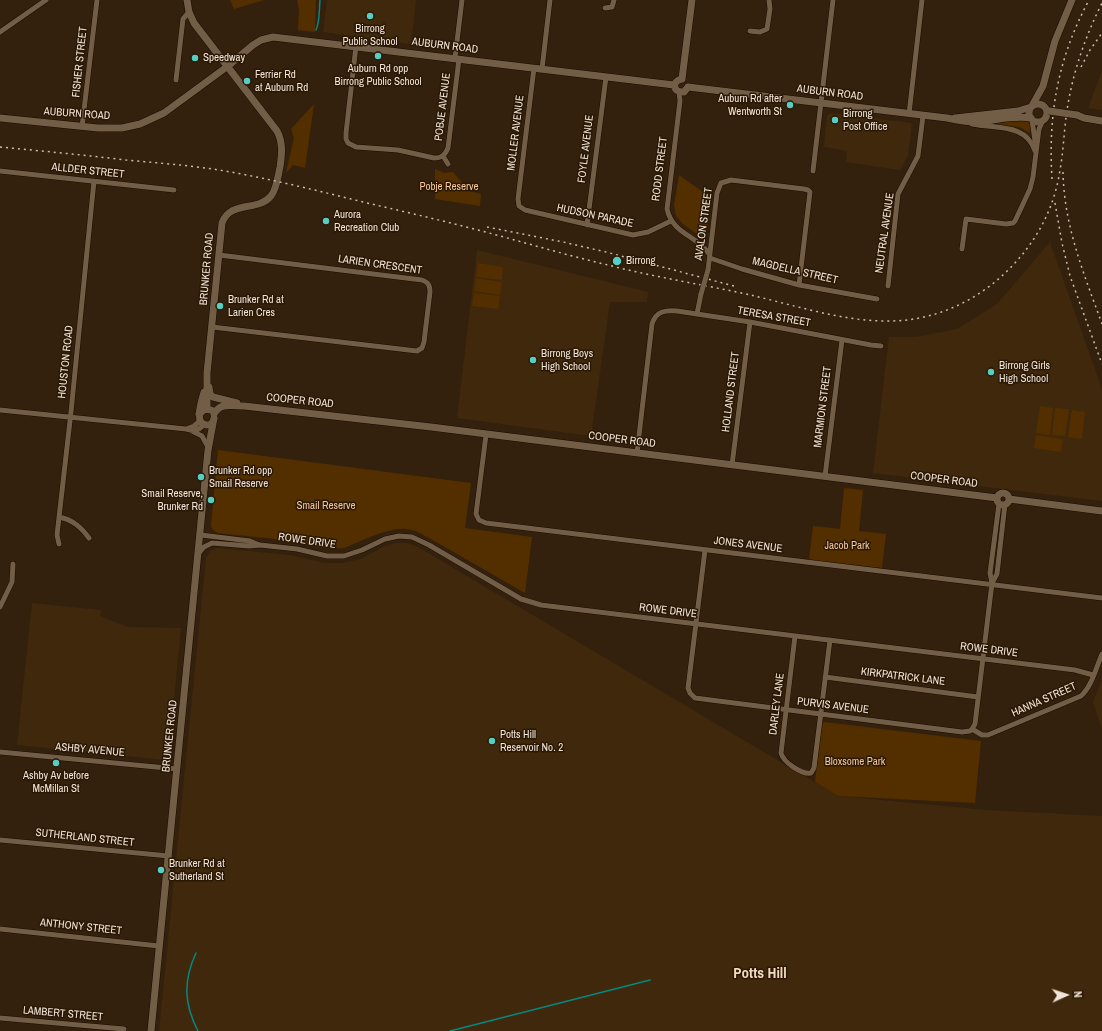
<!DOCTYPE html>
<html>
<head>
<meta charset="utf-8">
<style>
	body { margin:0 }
	#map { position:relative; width:1102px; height:1031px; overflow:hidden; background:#34210d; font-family:"Archivo Narrow",sans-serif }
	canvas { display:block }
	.north { position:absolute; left:1046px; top:975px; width:40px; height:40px; -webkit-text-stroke:3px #2a1804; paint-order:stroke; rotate:87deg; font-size:11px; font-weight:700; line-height:16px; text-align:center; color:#f1e4d8 }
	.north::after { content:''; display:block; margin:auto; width:14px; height:18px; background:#f1e4d8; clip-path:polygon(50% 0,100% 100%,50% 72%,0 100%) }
</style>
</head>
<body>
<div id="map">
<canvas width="1102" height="1031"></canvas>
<div class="north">N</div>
</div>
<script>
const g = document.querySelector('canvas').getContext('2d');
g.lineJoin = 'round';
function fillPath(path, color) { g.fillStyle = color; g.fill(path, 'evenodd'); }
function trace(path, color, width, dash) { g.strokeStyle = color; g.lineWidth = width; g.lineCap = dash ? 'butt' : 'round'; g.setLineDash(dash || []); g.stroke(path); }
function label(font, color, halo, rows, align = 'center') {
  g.font = font + ' "Archivo Narrow",sans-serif'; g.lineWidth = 3; g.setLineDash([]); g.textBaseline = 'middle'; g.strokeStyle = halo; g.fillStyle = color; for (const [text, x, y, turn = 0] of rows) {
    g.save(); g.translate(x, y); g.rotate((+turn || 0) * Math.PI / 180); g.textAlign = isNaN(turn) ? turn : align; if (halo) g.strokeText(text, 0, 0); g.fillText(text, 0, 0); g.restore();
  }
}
fillPath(new Path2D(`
	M327 0H416L411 44 323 32Z
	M1102 71V110L1088 108Z
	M831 113 912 123 908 156 900 170 846 162 847 151 824 147 827 116Z
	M1050 242 1102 389V501L873 473 889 337H916L957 329 997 304Z
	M477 250 648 292 647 302H610L591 436 457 418Z
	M395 543H407L418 547 838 796 986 810 1102 816V1031H159L206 558 210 551 218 548 290 555 324 563H342L361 559 383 547Z
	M32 603 101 610 100 616 128 627 181 628 168 759 166 760 17 745Z
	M1102 680V729L1093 702Z`), '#3f280c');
fillPath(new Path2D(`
	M230 0H264L234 9Z
	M297 0H316L315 32 298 30 299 10Z
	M314 104 305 168 293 165 286 173 294 138 291 129Z
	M1024 120 1030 122V133L1019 127 990 124Z
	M435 169 444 173 453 172 469 191 481 194 480 206 435 199Z
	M679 175 710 197 706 234 705 237H701L683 224 676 216 674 205Z
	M478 263 503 267 502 280 476 277Z
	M476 278 502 282 500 295 474 291Z
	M474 293 500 296 498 309 472 306Z
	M1040 406 1053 408 1050 435 1036 433Z
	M1055 408 1069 409 1065 436 1052 435Z
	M1072 410 1085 412 1082 439 1068 437Z
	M1036 435 1063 439 1061 452 1034 448Z
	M218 450 471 483 465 528 532 537 525 593 431 539C423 535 416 530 407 529 388 527 362 541 344 548 324 550 308 545 289 541 266 537 241 536 218 533L213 530 211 526Z
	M844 488 863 490 859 531 886 534 882 568 809 560 813 526 840 529Z
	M824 722 981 741 975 803 838 796 815 782 822 724Z`), '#532f00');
trace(new Path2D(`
	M316 30C320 21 319 10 320 0
	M196 953C183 981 184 1004 198 1031
	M450 1031 650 980`), '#058881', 1.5);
const street = new Path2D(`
	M605 8 612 7 614 0
	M750 31 760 32 767 29 770 9 769 0
	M0 32 46 0
	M356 46 346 133V139L348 143 356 147 398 150 434 158C442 158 445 155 448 148L459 59
	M455 58 462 0
	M534 68 518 199 519 206 525 210 633 235 648 232 671 221
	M542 69 550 0
	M176 80 183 19 189 12
	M679 92 680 101 667 209C673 235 697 235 709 254
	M909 114 922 0
	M1032 120 1035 141
	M972 124C995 129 1026 123 1035 151
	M82 127 97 0
	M443 156 448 164
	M0 171 174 190
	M813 171 833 0
	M587 225 606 77
	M962 249 966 219 1006 224 1013 223 1015 221 1030 189 1033 177 1039 129 1043 120
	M710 258 742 269 799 285 877 299
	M708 270 717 193 721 183 731 180 804 189 808 190 810 192 799 285
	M888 286 898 194 918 156 923 116
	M697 314 701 294
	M212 327 417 351 422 348 424 342 430 292C430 285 428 282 422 280L219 255
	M0 410 186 429C193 431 200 431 204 424
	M186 429 194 426 200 421
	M192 431 202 436 208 447
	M486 435 476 514 479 520 486 523 1102 598
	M637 453 652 324C656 311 665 310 677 311L750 322 871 345 881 346
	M732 465 750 322
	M825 476 842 340
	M59 517C73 520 81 527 89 538
	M201 535 250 541 259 545
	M59 544 57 535 71 412 94 181
	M705 550 688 688 690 693 695 698 962 732 970 731 972 729
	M199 553 204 547 212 543 249 546 260 545 297 549 327 556H344L362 550 385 539 399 536 412 537 429 545 521 599 541 605 1075 670 1093 675
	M992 583 997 574 1005 504
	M0 607 12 582 13 564
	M795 636 781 753C783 762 802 775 811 773L814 768 830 640
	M825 677 978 697
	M972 729 975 724 992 583 990 573 999 504
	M972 729 982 735H988L1081 696C1092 686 1096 668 1102 654
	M0 752 177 769
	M0 840 169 856
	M0 929 159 946
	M0 1018 124 1029`);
const secondary = new Path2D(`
	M187 0 189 12 194 23 277 131C283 142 282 154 280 167 278 175 277 189 271 196 258 212 230 200 222 223L207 373V409
	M682 79 692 0
	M682 79C671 81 673 93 684 92L688 87
	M688 87 947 118C956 120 965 122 975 122 993 121 1013 115 1031 118
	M1029 113a9 9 0 1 1 18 0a9 9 0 1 1-18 0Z
	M1032 106 1043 86 1055 41 1072 0
	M1077 115 1084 118 1102 121
	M0 118 98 128H122L140 124 164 113 228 66 253 45 261 40 273 37 674 85
	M955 118 1018 111 1031 107
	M209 387 210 394 213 397 237 403
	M204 392C202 400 193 425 207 425 211 425 213 422 214 419
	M199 414 205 409 211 410
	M214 414C220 402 233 406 244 406L431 427 997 498
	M997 499a6 6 0 1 1 12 0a6 6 0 1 1-12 0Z
	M1009 499 1102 511
	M151 1031 208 450 214 418`);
trace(street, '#1b0a00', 6);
trace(secondary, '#1b0a00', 8);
trace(street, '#725d47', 5);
trace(secondary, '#725d47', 7);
trace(new Path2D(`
	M1081 67 1090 50 1102 33
	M0 147C42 151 84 155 126 160 157 163 188 165 219 170 267 178 315 190 363 202 397 210 432 218 466 227 514 239 561 254 608 265 654 277 700 284 746 294 791 304 843 322 889 321 932 321 973 303 1004 274 1034 246 1054 211 1060 170 1064 148 1064 126 1068 104 1074 69 1086 35 1102 3
	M1063 172C1064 226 1084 274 1102 324
	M1052 179C1048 113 1058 58 1089 0
	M1055 203 1062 243 1070 276 1102 364
	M487 227 563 242 606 252 734 286`), '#cabcae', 1.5, [2, 4]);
const streetBridge = new Path2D(`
	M701 294 708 270`);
const secondaryBridge = new Path2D(`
	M1049 111 1077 115`);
trace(streetBridge, '#1b0a00', 6, []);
trace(secondaryBridge, '#1b0a00', 8, []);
trace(streetBridge, '#725d47', 5);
trace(secondaryBridge, '#725d47', 7);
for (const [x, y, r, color] of [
	[370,16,4,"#56cec4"],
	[378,56,4,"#56cec4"],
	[195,58,4,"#56cec4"],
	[247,81,4,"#56cec4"],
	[790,105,4,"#56cec4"],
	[835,120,4,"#56cec4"],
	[326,221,4,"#56cec4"],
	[617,261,5,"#56cec4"],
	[220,306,4,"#56cec4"],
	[533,360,4,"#56cec4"],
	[991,372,4,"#56cec4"],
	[201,477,4,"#56cec4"],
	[211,500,4,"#56cec4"],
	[492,741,4,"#56cec4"],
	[56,763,4,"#56cec4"],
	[161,870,4,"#56cec4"]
]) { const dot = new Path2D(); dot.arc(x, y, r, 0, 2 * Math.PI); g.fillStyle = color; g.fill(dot); trace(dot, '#2a1804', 1.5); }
label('11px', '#f1e4d8', '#2a1804', [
	["Birrong",370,29,"center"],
	["Public School",370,42,"center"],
	["Speedway",203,58],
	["Auburn Rd opp",378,69,"center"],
	["Birrong Public School",378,82,"center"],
	["Ferrier Rd",255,75],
	["at Auburn Rd",255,88],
	["Auburn Rd after",782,99,"right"],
	["Wentworth St",782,112,"right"],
	["Birrong",843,114],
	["Post Office",843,127],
	["Aurora",334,215],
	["Recreation Club",334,228],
	["Birrong",626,261],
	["Brunker Rd at",228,300],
	["Larien Cres",228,313],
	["Birrong Boys",541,354],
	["High School",541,367],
	["Birrong Girls",999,366],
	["High School",999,379],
	["Brunker Rd opp",209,471],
	["Smail Reserve",209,484],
	["Smail Reserve,",203,494,"right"],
	["Brunker Rd",203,507,"right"],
	["Potts Hill",500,735],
	["Reservoir No. 2",500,748],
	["Ashby Av before",56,776,"center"],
	["McMillan St",56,789,"center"],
	["Brunker Rd at",169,864],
	["Sutherland St",169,877]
], 'left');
label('11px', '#f1e4d8', '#2a1804', [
	["AUBURN ROAD",445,46,7],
	["FISHER STREET",80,62,-84],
	["AUBURN ROAD",830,93,7],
	["POBJE AVENUE",443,107,-83],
	["AUBURN ROAD",77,114,4],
	["MOLLER AVENUE",516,133,-83],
	["FOYLE AVENUE",586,149,-83],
	["RODD STREET",660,169,-83],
	["ALLDER STREET",88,171,6],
	["HUDSON PARADE",595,216,12],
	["AVALON STREET",704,224,-82],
	["NEUTRAL AVENUE",885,233,-82],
	["LARIEN CRESCENT",380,265,8],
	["BRUNKER ROAD",207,269,-85],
	["MAGDELLA STREET",795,271,13],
	["TERESA STREET",774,317,10],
	["HOUSTON ROAD",66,362,-84],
	["HOLLAND STREET",731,392,-83],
	["COOPER ROAD",300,401,6],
	["MARMION STREET",823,407,-83],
	["COOPER ROAD",622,440,7],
	["COOPER ROAD",944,480,7],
	["ROWE DRIVE",307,541,8],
	["JONES AVENUE",748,545,7],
	["ROWE DRIVE",668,611,7],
	["ROWE DRIVE",989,650,7],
	["KIRKPATRICK LANE",903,677,7],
	["HANNA STREET",1044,700,-24],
	["DARLEY LANE",777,704,-83],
	["PURVIS AVENUE",833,706,7],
	["BRUNKER ROAD",170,736,-84],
	["ASHBY AVENUE",90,750,5],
	["SUTHERLAND STREET",85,838,6],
	["ANTHONY STREET",81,927,6],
	["LAMBERT STREET",63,1014,5]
]);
label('11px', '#f4c89c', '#2a1804', [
	["Pobje Reserve",449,187],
	["Smail Reserve",326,506],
	["Jacob Park",847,546],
	["Bloxsome Park",855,762]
]);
label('bold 15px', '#f1d8bf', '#2a1804', [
	["Potts Hill",760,974]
]);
</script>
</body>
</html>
